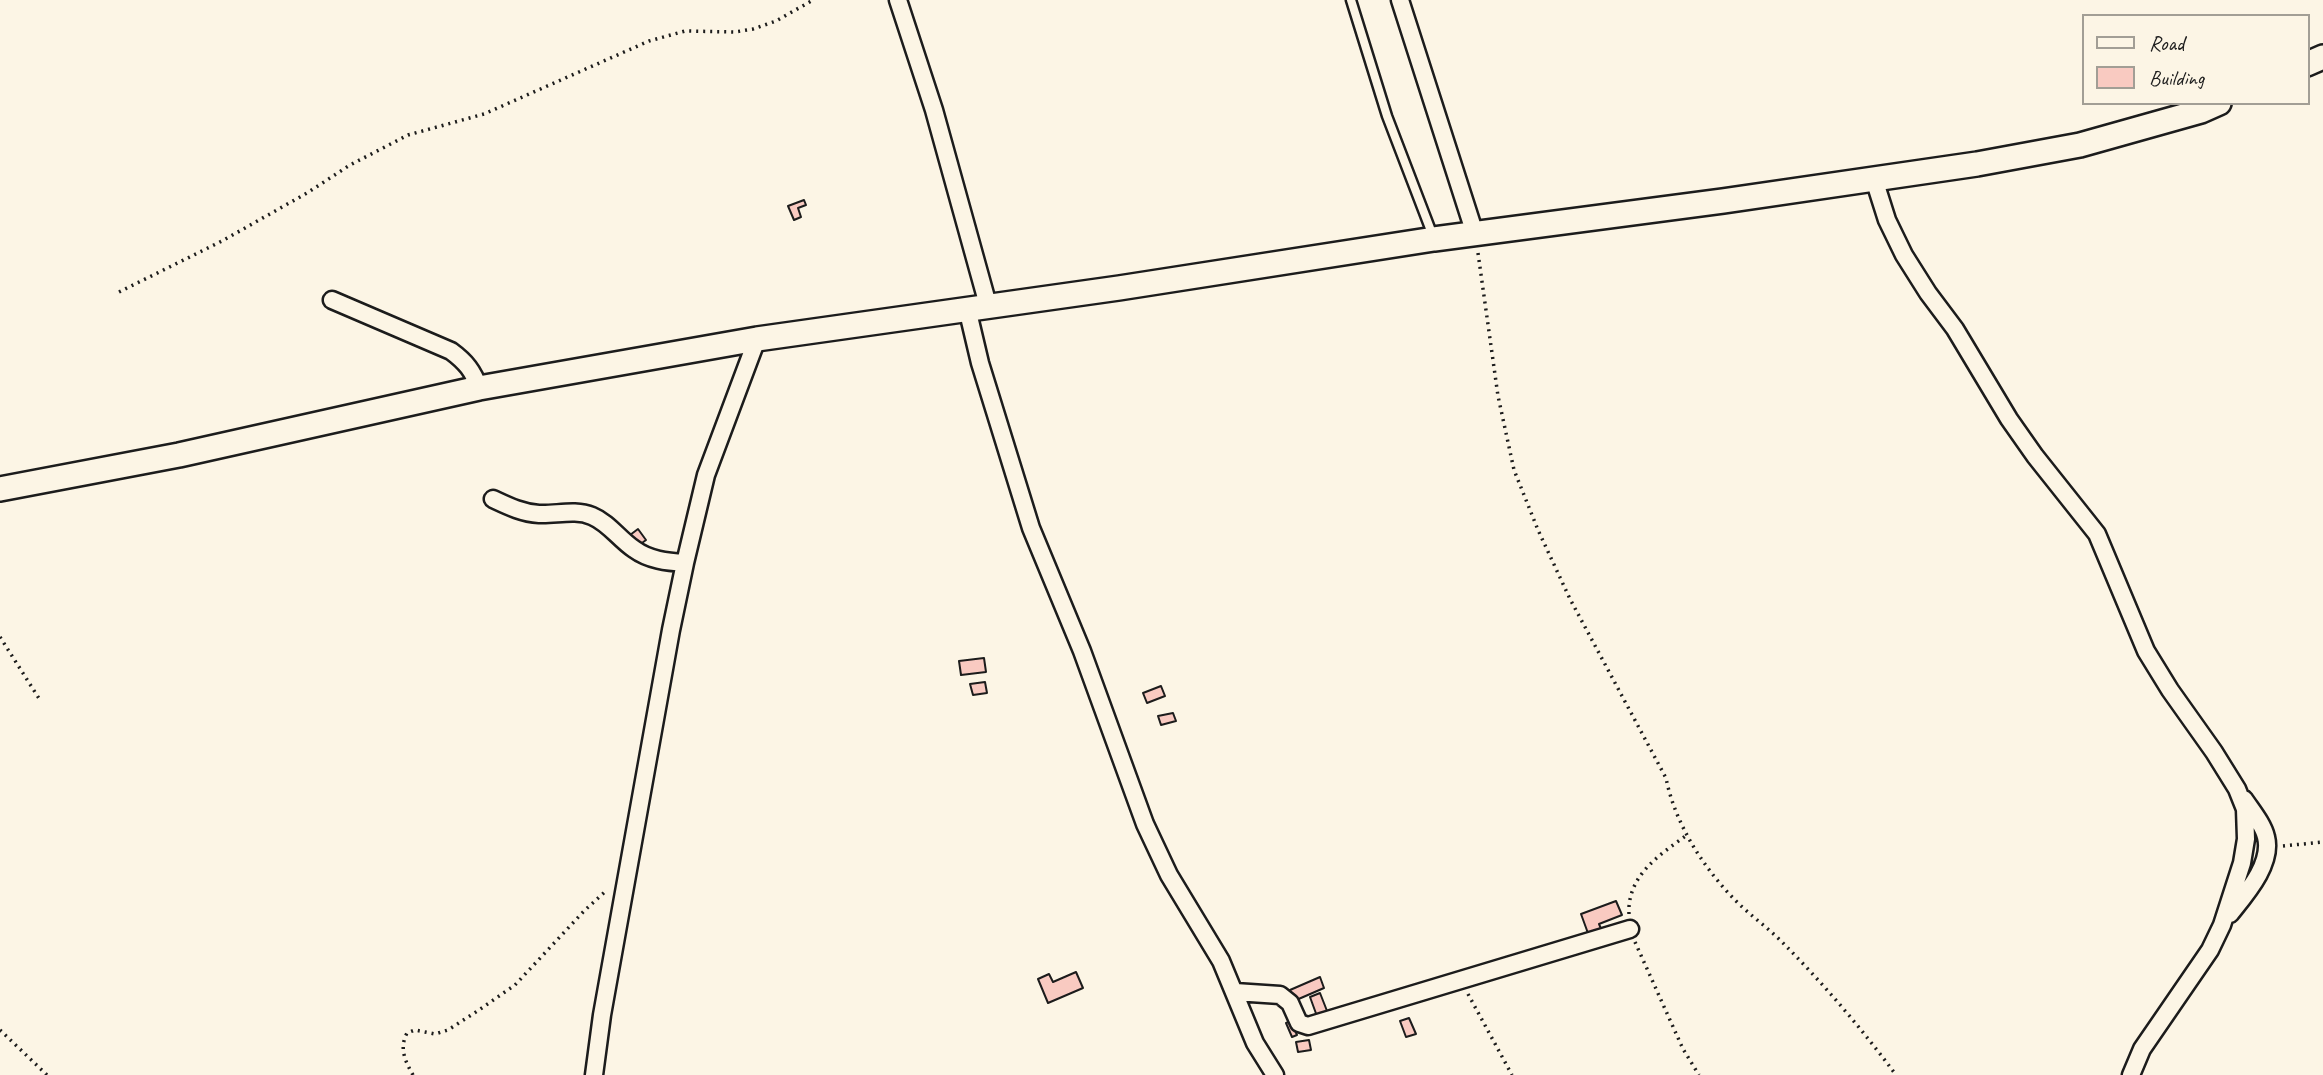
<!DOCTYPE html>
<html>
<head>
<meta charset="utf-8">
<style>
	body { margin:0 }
	#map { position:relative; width:2323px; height:1075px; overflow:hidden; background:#fcf5e5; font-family:Caveat,sans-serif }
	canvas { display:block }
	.legend { position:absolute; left:2082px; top:14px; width:228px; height:91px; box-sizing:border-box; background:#fcf5e5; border:2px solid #a29e95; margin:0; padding:9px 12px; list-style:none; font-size:21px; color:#1c1c1c }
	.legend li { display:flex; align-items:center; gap:14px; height:35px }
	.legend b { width:35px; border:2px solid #a29e95 }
</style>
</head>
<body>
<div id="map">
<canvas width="2323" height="1075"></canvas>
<ul class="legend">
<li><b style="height:9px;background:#fcf5e5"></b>Road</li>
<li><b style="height:19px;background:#f9cac1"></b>Building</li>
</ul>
</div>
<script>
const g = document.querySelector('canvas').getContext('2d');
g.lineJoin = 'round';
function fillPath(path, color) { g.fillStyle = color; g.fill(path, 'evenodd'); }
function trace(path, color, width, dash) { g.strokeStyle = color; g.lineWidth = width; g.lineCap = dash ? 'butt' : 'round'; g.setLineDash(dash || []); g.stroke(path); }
const building = new Path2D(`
	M804 200 806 205 798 208 801 217 794 220 788 206Z
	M638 529 646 540 638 546 630 535Z
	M984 658 986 672 961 675 959 661Z
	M985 682 987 693 973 695 970 684Z
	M1161 686 1165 696 1147 703 1143 693Z
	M1173 713 1176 721 1161 725 1158 716Z
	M1616 901 1622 915 1599 924 1602 931 1589 936 1581 914Z
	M1076 972 1083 988 1048 1003 1038 979 1049 974 1053 982Z
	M1320 977 1324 988 1294 1001 1290 990Z
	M1320 993 1329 1016 1318 1019 1310 997Z
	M1409 1018 1416 1034 1406 1037 1400 1021Z
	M1291 1021 1297 1035 1292 1037 1286 1023Z
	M1309 1040 1311 1050 1298 1052 1296 1042Z`);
fillPath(building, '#f9cac1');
trace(building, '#1c1c1c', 2);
const lane = new Path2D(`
	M1351 0 1387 116 1433 236`);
const street = new Path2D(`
	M898 0 934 110 988 305
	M1400 0 1475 234
	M1874 179 1887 220 1904 255 1928 293 1955 329 2009 419 2035 456 2097 534 2146 651 2170 690 2214 752 2237 789 2245 809 2246 839 2242 863 2222 925 2210 950 2142 1049 2131 1075
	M332 300 451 351C466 362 473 371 479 388
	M967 308 980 363 1031 528 1082 651 1145 824 1169 875 1221 961 1255 1043 1275 1075
	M493 499C508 506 522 513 539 514 556 515 575 509 592 516 609 523 619 539 634 549 649 560 667 562 685 563
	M2230 914C2245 895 2273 864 2266 837 2263 824 2252 811 2244 799
	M1235 992 1280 995 1290 1003 1299 1023 1308 1026 1630 929
	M594 1075 602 1015 671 630 685 563 706 475 757 339`);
const secondary = new Path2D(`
	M2307 64 2323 57
	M0 489 179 455 479 388 757 339 1119 288 1434 239 1723 201 1977 164 2080 145 2201 111 2219 103`);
trace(lane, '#1c1c1c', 13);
trace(street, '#1c1c1c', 21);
trace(secondary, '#1c1c1c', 28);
trace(new Path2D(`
	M1478 253 1498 396 1514 470 1538 530 1570 599 1666 778C1675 824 1704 869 1737 902 1751 916 1767 927 1781 941 1822 982 1862 1029 1896 1075
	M119 292 222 241 307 193 350 165 408 135 484 114 649 41 685 31 735 32 753 29 776 21 813 0
	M0 637 40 700
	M2283 846 2323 842
	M1629 914C1627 876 1659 855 1687 835
	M1635 942 1683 1049 1699 1075
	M1468 994 1512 1075
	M0 1030 47 1075
	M413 1075C405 1061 399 1048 407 1033L415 1030 435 1034 448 1030 479 1010 515 985 585 910 607 890`), '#1c1c1c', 3.5, [2, 5]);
trace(lane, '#fcf5e5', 8);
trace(street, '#fcf5e5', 16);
trace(secondary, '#fcf5e5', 23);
</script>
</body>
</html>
